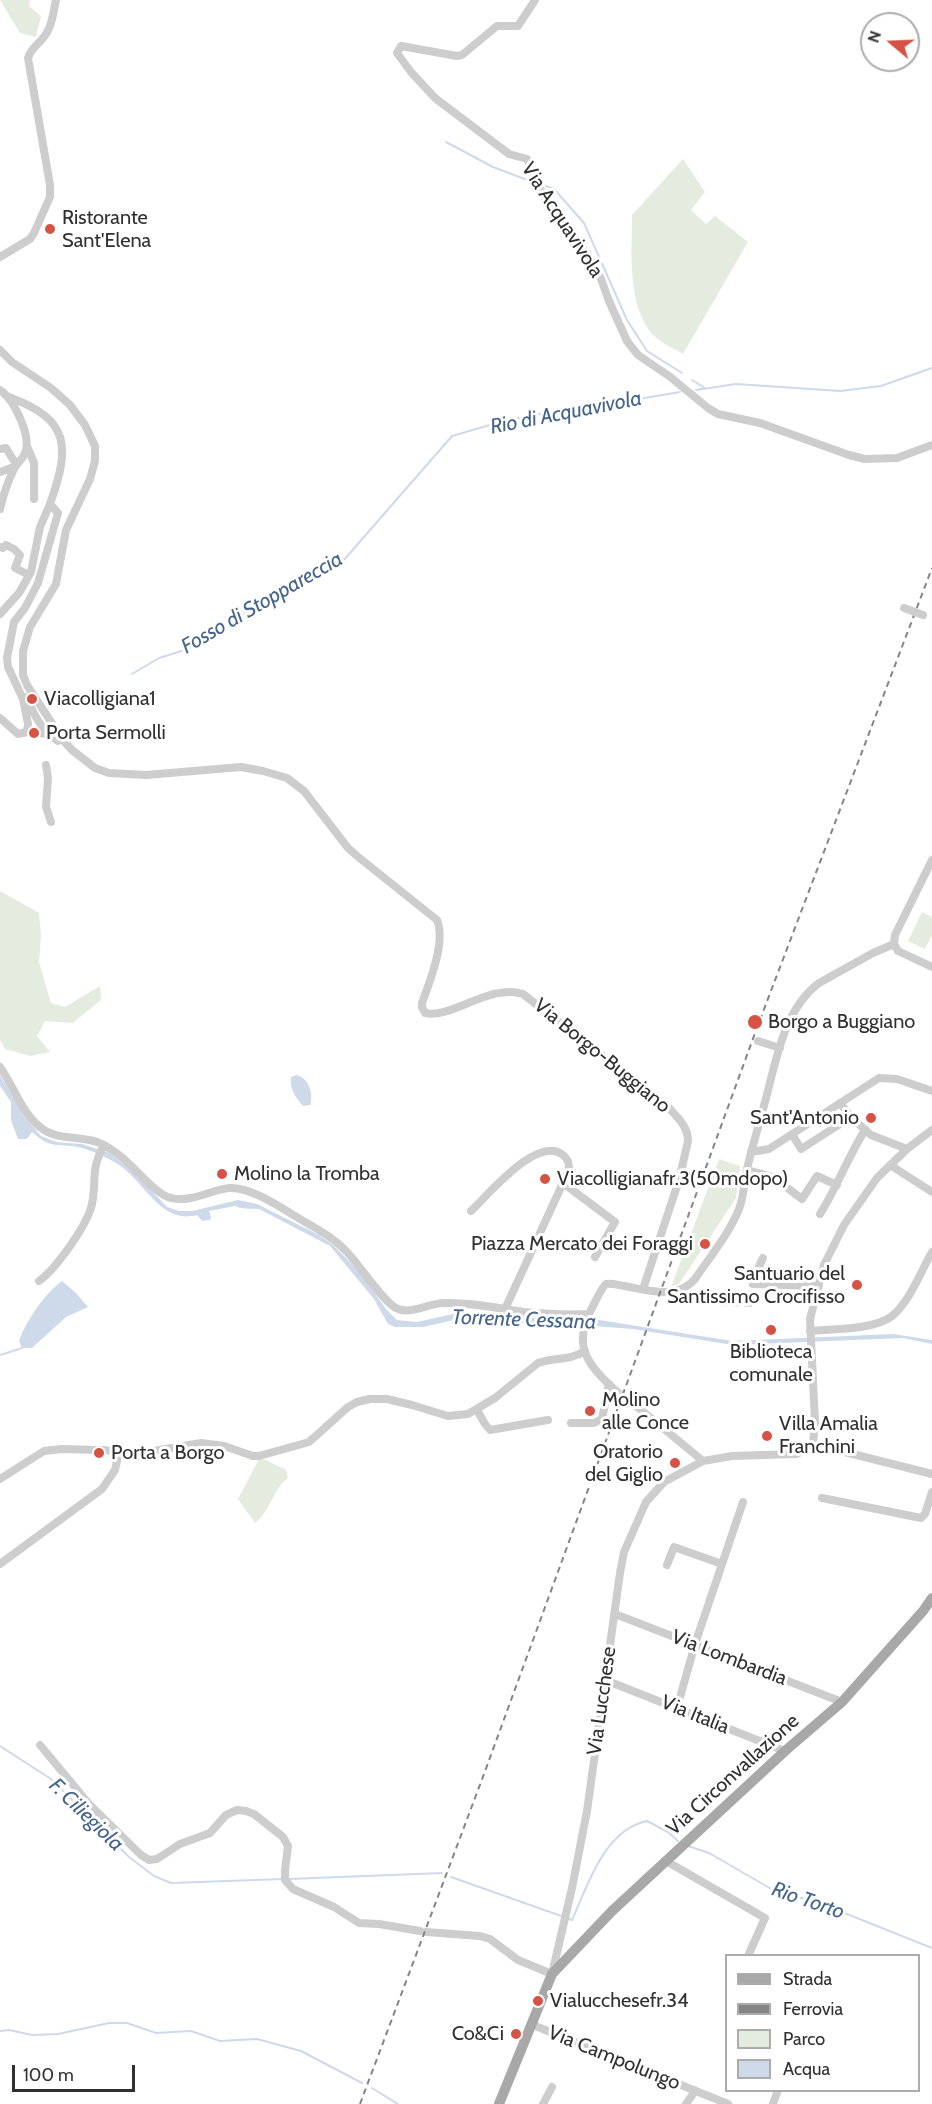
<!DOCTYPE html>
<html>
<head>
<meta charset="utf-8">
<style>
	body { margin:0 }
	#map { position:relative; width:932px; height:2104px; overflow:hidden; background:#fff; font-family:Cabin,sans-serif }
	canvas { display:block }
	.legend { position:absolute; left:725px; top:1954px; width:195px; height:138px; box-sizing:border-box; background:#fff; border:2px solid #acacac; margin:0; padding:8px 10px; list-style:none; font-size:18px; color:#303030 }
	.legend li { display:flex; align-items:center; gap:12px; height:30px }
	.legend b { width:30px; border:2px solid #acacac }
	.north { position:absolute; left:860px; top:12px; width:60px; height:60px; box-sizing:border-box; background:#fff; border:2px solid #acacac; border-radius:50%; rotate:289deg; font-size:16px; font-weight:700; line-height:24px; text-align:center; color:#303030 }
	.north::after { content:''; display:block; margin:auto; width:21px; height:27px; background:#d55244; clip-path:polygon(50% 0,100% 100%,50% 72%,0 100%) }
	.scale { position:absolute; left:12px; top:2065px; width:123px; height:27px; box-sizing:border-box; border:3px solid #303030; border-top:0; padding-left:8px; font-size:18px; line-height:21px; white-space:nowrap; color:#303030; -webkit-text-stroke:4px #fff; paint-order:stroke }
</style>
</head>
<body>
<div id="map">
<canvas width="932" height="2104"></canvas>
<ul class="legend">
<li><b style="height:8px;background:#a8a8a8"></b>Strada</li>
<li><b style="height:8px;background:#858585"></b>Ferrovia</li>
<li><b style="height:16px;background:#e4ece0"></b>Parco</li>
<li><b style="height:16px;background:#cedaea"></b>Acqua</li>
</ul>
<div class="north">N</div>
<div class="scale">100 m</div>
</div>
<script>
const g = document.querySelector('canvas').getContext('2d');
g.lineJoin = 'round';
function fillPath(path, color) { g.fillStyle = color; g.fill(path, 'evenodd'); }
function trace(path, color, width, dash) { g.strokeStyle = color; g.lineWidth = width; g.lineCap = dash ? 'butt' : 'round'; g.setLineDash(dash || []); g.stroke(path); }
function label(font, color, halo, rows, align = 'center') {
  g.font = font + ' Cabin,sans-serif'; g.lineWidth = 6; g.setLineDash([]); g.textBaseline = 'middle'; g.strokeStyle = halo; g.fillStyle = color; for (const [text, x, y, turn = 0] of rows) {
    g.save(); g.translate(x, y); g.rotate((+turn || 0) * Math.PI / 180); g.textAlign = isNaN(turn) ? turn : align; if (halo) g.strokeText(text, 0, 0); g.fillText(text, 0, 0); g.restore();
  }
}
fillPath(new Path2D(`
	M0 0H30L29 6 41 16 36 37 20 33Z
	M683 159 705 192 691 210 706 224 715 216 748 242 683 354C676 349 666 346 659 340 626 314 632 252 632 215Z
	M0 891 39 913 41 936 39 962 51 1003 65 1007 100 986 101 1000 73 1023 45 1021 37 1036 50 1052 30 1056 5 1049 0 1040Z
	M922 912 932 917V935L925 949 908 941Z
	M719 1159 740 1166 736 1198 685 1275 679 1284 671 1287Z
	M259 1459 266 1460 286 1470 288 1478C272 1490 271 1511 255 1523L238 1499Z`), '#e4ece0');
fillPath(new Path2D(`
	M0 1075 25 1117 41 1136 56 1142 82 1144 109 1153 134 1172 167 1207 179 1211H192L238 1200 257 1204 319 1235 333 1245 359 1271 386 1309 397 1320 417 1322 453 1314 472 1316 475 1314 511 1317 599 1320 732 1341 893 1334 932 1340V1344L903 1338 733 1345 633 1329 566 1324 512 1323 459 1319 423 1327H395L388 1324 374 1299 330 1246 259 1209C251 1208 243 1210 235 1206L209 1211 211 1217 210 1220 202 1221 197 1215C159 1225 144 1179 116 1163 107 1158 93 1151 82 1148 58 1142 53 1151 32 1132L27 1139H18L11 1120V1102L0 1086Z
	M297 1075C309 1079 314 1094 310 1105L303 1106C296 1098 289 1088 291 1077Z
	M62 1281 76 1293 88 1307 66 1317 32 1348H22L19 1341C26 1321 45 1293 62 1281Z`), '#cedaea');
trace(new Path2D(`
	M446 142 493 167 530 181
	M546 186 554 189 584 223 627 320 647 351 682 373
	M692 380 705 388
	M696 390 736 384 840 391 881 386 932 368
	M132 674 159 658 188 649 257 605 343 561 452 436 500 422 574 407 627 401 680 392
	M0 1355 22 1348
	M0 1746 51 1779 129 1857 154 1876 171 1883 283 1879
	M688 1846 709 1853 780 1894 812 1900 932 1948
	M451 1877 564 1917
	M289 1879 442 1873
	M567 1918 572 1920C588 1885 604 1830 647 1821L668 1832 678 1841
	M0 2031 9 2030 32 2035 58 2034 109 2023H127L156 2033 191 2031 220 2041 257 2039 301 2051 362 2083
	M372 2088 398 2104`), '#cedaea', 2);
trace(new Path2D(`
	M720 1302 752 1303 753 1284
	M615 1390 629 1400`), '#d6d6d6', 8, [8, 4]);
trace(new Path2D(`
	M535 0 518 26H497L462 55 457 56 401 46 397 53 411 72 435 98 509 154 527 159 548 205 560 224 588 254 601 279 609 301 627 341 638 355 669 376 708 408 718 414 760 423 849 455 865 459 897 458 932 445
	M0 257 30 239 34 233 50 197V185L28 58C31 48 37 46 43 38 52 28 53 13 56 0
	M0 350 12 362 51 388 70 405 85 425 95 446V461L90 479 66 530 56 584 30 627 23 651V675L27 685 62 739 72 750 95 768 109 773 146 775 241 767 263 771 287 778 304 791 348 848 357 856 437 920C446 942 430 981 422 1003V1007L425 1013C452 1019 490 983 523 994L668 1107C677 1117 688 1126 688 1141L679 1180 643 1289
	M0 390C14 399 32 437 25 453 23 459 17 463 14 469 8 481 3 496 0 509
	M9 397C71 420 70 447 50 504L58 513 38 583 25 608 14 622 7 658 8 667 23 699 28 724 27 732
	M27 446 34 463V499
	M0 449 6 448 14 461 18 462
	M0 472 14 467
	M0 547 3 548 6 545 14 549 20 555 15 568 29 575
	M0 614 19 593 31 572 40 527 50 504
	M27 697C33 714 43 732 58 741L62 739
	M0 718 18 734 27 732 48 734
	M46 765 48 778 46 807 51 822
	M932 860 895 935 894 944 898 951 932 967
	M758 1041 780 1048
	M0 1067C14 1086 21 1112 40 1127 57 1142 84 1134 104 1145 112 1150 120 1155 126 1161 138 1171 157 1195 171 1198 190 1203 211 1190 229 1188 252 1186 287 1212 307 1223 322 1232 335 1239 347 1252 359 1264 385 1305 398 1309 412 1314 428 1304 443 1303 470 1302 497 1308 524 1312 545 1314 566 1315 587 1314
	M851 1117 871 1135 907 1149
	M792 1134 801 1149 851 1117 840 1103
	M751 1152 769 1149 879 1078 897 1079 932 1091
	M890 1165 932 1192
	M747 1170 773 1177 802 1199 817 1176 837 1185
	M563 1183 615 1222 595 1257
	M471 1211C488 1195 538 1134 563 1155 569 1160 570 1165 568 1172L505 1309
	M820 1214C837 1187 848 1157 865 1130
	M763 1258 755 1275 753 1284 817 1286
	M39 1281C56 1269 88 1224 92 1204 97 1178 90 1171 104 1145
	M810 1331C832 1329 874 1330 892 1316 909 1303 921 1271 932 1252
	M615 1390C584 1362 572 1343 594 1304 598 1297 600 1290 606 1284 612 1283 618 1285 624 1286 648 1290 677 1300 695 1279 710 1257 729 1234 739 1209 744 1197 744 1182 747 1169 752 1147 759 1125 765 1102 776 1062 783 1010 819 983L873 953 894 944
	M629 1400 703 1461
	M477 1410 485 1424 490 1430 548 1420
	M571 1423H594L602 1419 609 1384
	M813 1444 815 1422 810 1319 824 1265 844 1225 877 1178 907 1149 932 1130
	M813 1444 932 1474
	M102 1450 142 1453 201 1443 224 1446 253 1456H259L309 1442 348 1407 357 1402 370 1399H387L412 1405 448 1416 468 1414 495 1398 538 1363C555 1357 569 1361 585 1351
	M0 1479 44 1451 62 1449 97 1450
	M822 1498 921 1518 925 1514 932 1492
	M0 1564 102 1489 115 1470 119 1452
	M667 1565 674 1547 722 1564
	M615 1614 842 1702
	M605 1680 785 1751
	M677 1708 695 1644 743 1502
	M40 1745 89 1804 141 1855 149 1860 157 1859 180 1844 210 1833 226 1815 237 1810 246 1811 254 1814 283 1837 288 1846 285 1870V1880L293 1889 334 1907 359 1923 379 1924 420 1931
	M666 1861 765 1918 748 1956
	M426 1932 480 1936 490 1939 518 1960 552 1974 572 1888 587 1811 620 1573 624 1552 646 1502 664 1482 703 1461 732 1456 796 1454 806 1450 813 1444
	M533 2025 728 2104
	M543 2104 552 2087
	M686 2104 695 2091
	M773 2104 778 2090`), '#cdcdcd', 8);
trace(new Path2D(`
	M499 2104 552 1974 612 1911 785 1751 842 1702 923 1611 932 1598`), '#a8a8a8', 10);
trace(new Path2D(`
	M360 2104 484 1774 758 1025 932 568`), '#858585', 2, [6, 4.5]);
trace(new Path2D(`
	M904 608 923 615`), '#cdcdcd', 8);
for (const [x, y, r, color] of [
	[50,229,6,"#d55244"],
	[32,699,6,"#d55244"],
	[34,733,6,"#d55244"],
	[755,1022,8,"#d55244"],
	[871,1118,6,"#d55244"],
	[222,1174,6,"#d55244"],
	[545,1179,6,"#d55244"],
	[705,1244,6,"#d55244"],
	[857,1285,6,"#d55244"],
	[771,1330,6,"#d55244"],
	[590,1411,6,"#d55244"],
	[767,1436,6,"#d55244"],
	[99,1453,6,"#d55244"],
	[675,1463,6,"#d55244"],
	[538,2001,6,"#d55244"],
	[516,2034,6,"#d55244"]
]) { const dot = new Path2D(); dot.arc(x, y, r, 0, 2 * Math.PI); g.fillStyle = color; g.fill(dot); trace(dot, '#fff', 2); }
label('20px', '#303030', '#fff', [
	["Ristorante",62,218],
	["Sant'Elena",62,241],
	["Viacolligiana1",44,699],
	["Porta Sermolli",46,733],
	["Borgo a Buggiano",768,1022],
	["Sant'Antonio",859,1118,"right"],
	["Molino la Tromba",234,1174],
	["Viacolligianafr.3(50mdopo)",557,1179],
	["Piazza Mercato dei Foraggi",693,1244,"right"],
	["Santuario del",845,1274,"right"],
	["Santissimo Crocifisso",845,1297,"right"],
	["Biblioteca",771,1352,"center"],
	["comunale",771,1375,"center"],
	["Molino",602,1400],
	["alle Conce",602,1423],
	["Villa Amalia",779,1424],
	["Franchini",779,1447],
	["Oratorio",663,1452,"right"],
	["del Giglio",663,1475,"right"],
	["Porta a Borgo",111,1453],
	["Vialucchesefr.34",550,2001],
	["Co&Ci",504,2034,"right"]
], 'left');
label('20px', '#303030', '#fff', [
	["Via Acquavivola",562,220,57],
	["Via Borgo-Buggiano",602,1056,39],
	["Via Lombardia",729,1658,21],
	["Via Lucchese",602,1701,-82],
	["Via Italia",695,1715,22],
	["Via Circonvallazione",733,1775,-42],
	["Via Campolungo",614,2058,22]
]);
label('italic 21px', '#45648c', '#fff', [
	["Rio di Acquavivola",566,413,-11],
	["Fosso di Stoppareccia",262,603,-30],
	["Torrente Cessana",524,1320,2],
	["F. Ciliegiola",86,1815,44],
	["Rio Torto",808,1901,19]
]);
</script>
</body>
</html>
